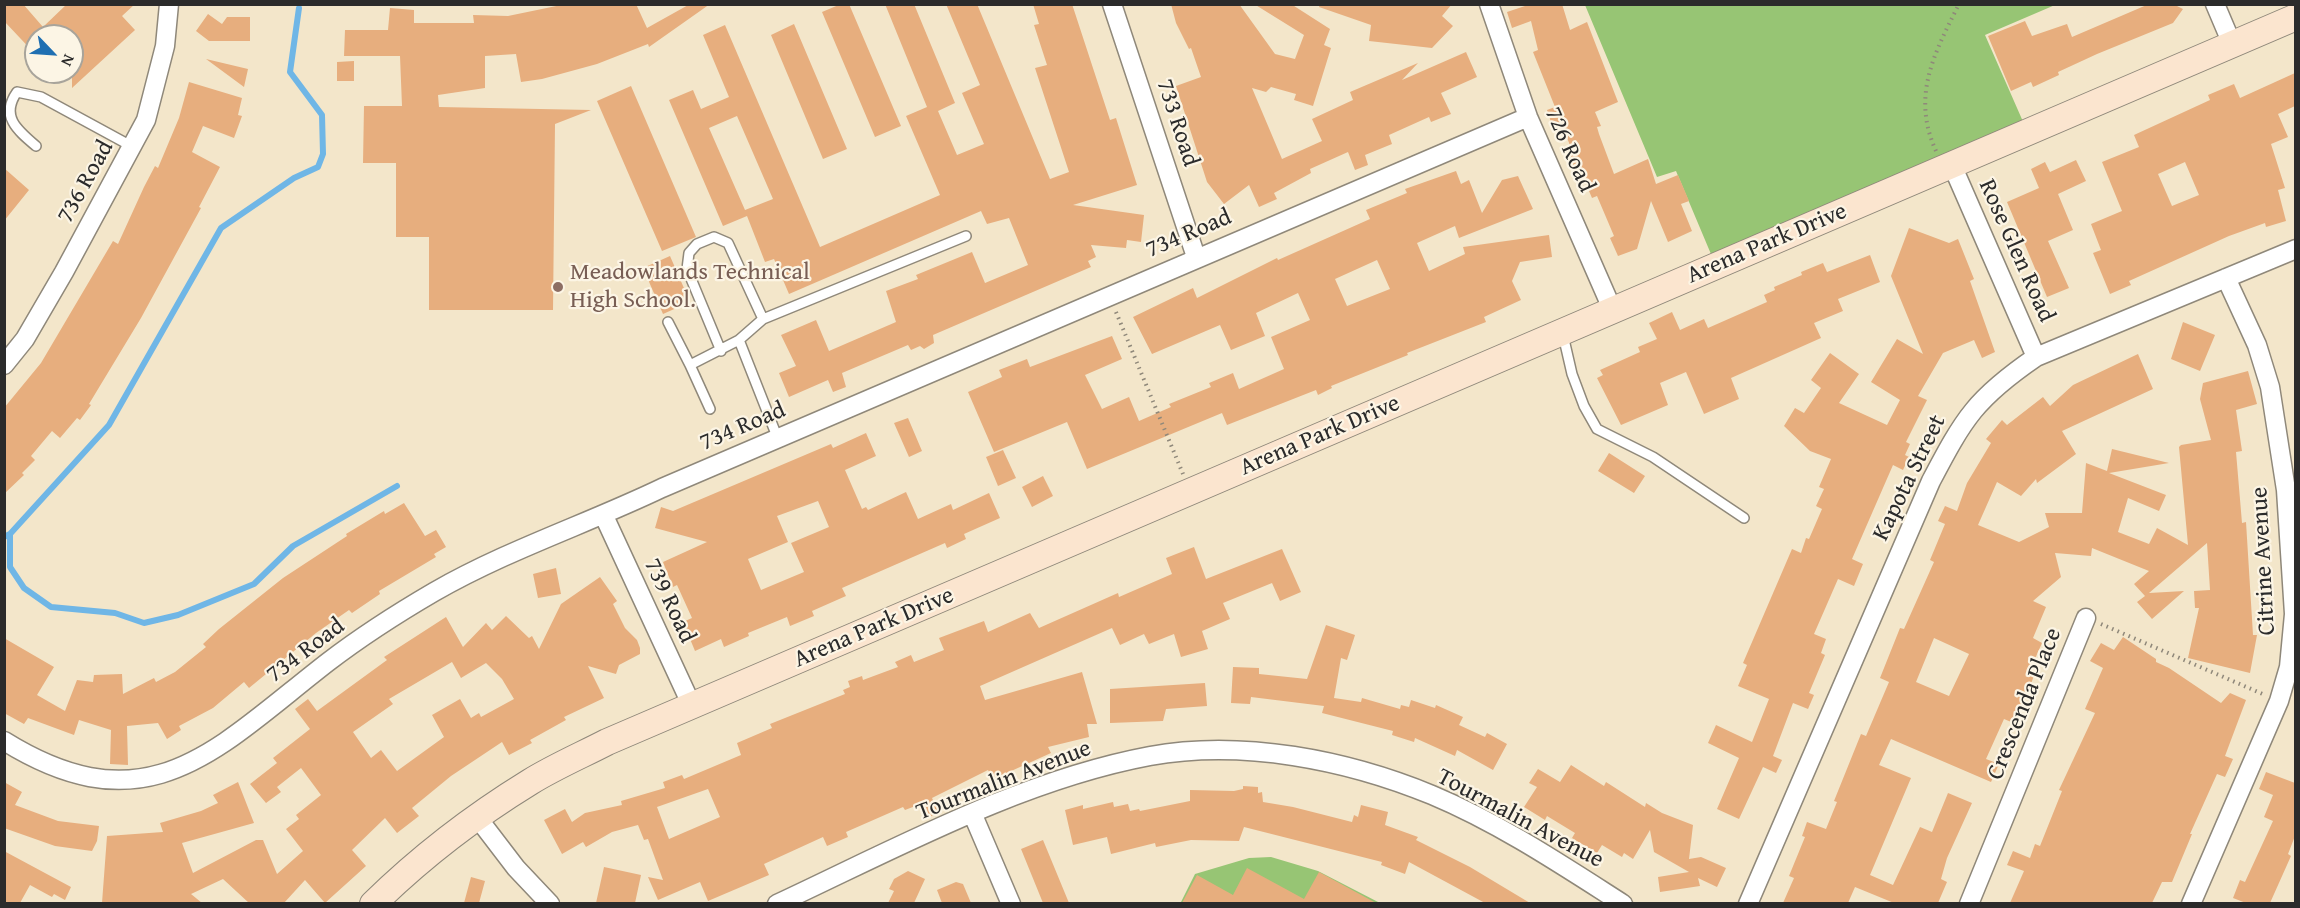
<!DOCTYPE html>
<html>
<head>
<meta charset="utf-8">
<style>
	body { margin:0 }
	#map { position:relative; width:2300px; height:908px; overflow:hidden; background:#f3e6ca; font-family:"Gentium Book Plus",serif }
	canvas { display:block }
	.frame { position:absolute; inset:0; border:6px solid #2b2b2b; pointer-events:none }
	.north { position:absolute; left:24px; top:24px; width:60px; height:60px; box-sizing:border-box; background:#fcf5e5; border:2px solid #a8a49b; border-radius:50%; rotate:115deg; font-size:16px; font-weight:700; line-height:24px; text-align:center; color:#2b2b2b }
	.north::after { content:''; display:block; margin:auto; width:21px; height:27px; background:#1f6fb2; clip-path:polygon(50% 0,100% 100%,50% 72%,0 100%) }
</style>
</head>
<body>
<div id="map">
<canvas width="2300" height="908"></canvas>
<div class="frame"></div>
<div class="north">N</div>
</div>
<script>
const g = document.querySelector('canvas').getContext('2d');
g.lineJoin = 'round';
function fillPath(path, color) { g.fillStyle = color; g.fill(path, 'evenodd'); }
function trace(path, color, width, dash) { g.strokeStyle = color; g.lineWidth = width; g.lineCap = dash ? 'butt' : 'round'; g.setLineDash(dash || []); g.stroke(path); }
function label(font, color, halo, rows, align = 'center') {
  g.font = font + ' "Gentium Book Plus",serif'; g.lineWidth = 4.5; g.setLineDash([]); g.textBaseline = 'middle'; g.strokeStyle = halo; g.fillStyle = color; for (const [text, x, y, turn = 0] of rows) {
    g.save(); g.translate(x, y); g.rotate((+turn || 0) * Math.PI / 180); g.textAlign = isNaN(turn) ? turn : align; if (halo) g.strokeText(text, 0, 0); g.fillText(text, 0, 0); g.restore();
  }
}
fillPath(new Path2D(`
	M1585 5H2055L1985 35 2028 133 1716 266 1676 171 1657 177Z
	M1271 857 1318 871 1380 903 1180 904 1195 874 1249 858Z`), '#97c574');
trace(new Path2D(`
	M10 534V567L24 588 51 607 115 613 144 623 178 615 254 584 293 546 397 486
	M4 537 10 534 109 425 221 228 294 178 318 167 323 154 322 115 290 72 299 8`), '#6fb6e6', 6);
fillPath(new Path2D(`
	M4 4H23L43 27 67 4H135L122 16 135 30 72 88V36H36V55L4 21Z
	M566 4H636L647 28 690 4H710L649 47 648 44 597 64 542 79 521 82 516 54 485 56V88L438 95 439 107 591 110 555 124 553 310H429V237H396V163H363L364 106H402L400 56H344L345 30H388L390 8 414 10V23H474L473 15 508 16Z
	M841 4H849L901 126 875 137 822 12Z
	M885 4H914L955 103 938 111 957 155 984 144 962 93 980 85 946 4H977L1050 179 1069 172 1035 68 1047 65 1034 25 1039 24 1033 4H1072L1110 120 1116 118 1137 185 1073 205 1144 215 1141 242 1127 240 1126 248 1091 245 1096 257 1088 261 1091 267 933 335 934 343 924 349 920 346 911 350 908 345 842 373 846 387 833 392 828 380 789 397 779 373 796 366 781 335 816 320 829 351 896 322 886 291 918 279 916 275 972 252 985 283 1028 265 1009 218 987 224 981 211 789 294 774 259 765 262 747 216 723 226 669 100 693 90 701 109 729 97 703 35 725 25 820 247 940 195 906 116 927 107ZM737 116 773 199 745 210 709 128Z
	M1171 4H1239L1275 54 1295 59 1304 35 1254 4H1291L1330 29 1324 45 1331 48 1313 106 1294 100 1296 94 1271 87 1266 92 1252 88 1282 159 1322 141 1312 119 1353 100 1350 92 1418 63 1402 80 1466 52 1477 77 1441 93 1451 114 1431 122 1429 117 1389 135 1392 144 1365 155 1368 165 1355 170 1348 152 1310 169 1311 173 1274 193 1277 199 1259 207 1249 185 1224 204 1207 182 1176 86 1201 77 1191 48 1189 49 1176 23Z
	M1320 4H1452L1442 16 1453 26 1432 48 1369 41 1371 25 1319 7Z
	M1531 4H1562L1570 30 1587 22 1618 102 1595 112 1601 126 1597 127 1599 134 1614 174 1648 159 1656 184 1678 175 1689 201 1681 204 1692 231 1668 242 1651 201 1637 249 1618 256 1610 238 1614 236 1597 196 1592 198 1577 163 1573 165 1567 150 1571 148 1561 122 1552 125 1547 110 1555 107 1533 52 1538 50 1531 21 1512 28 1507 12Z
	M2149 4H2173L2183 9 2173 23 2097 54 2058 72 2059 75 2033 87 2031 82 2011 91 1988 36 2025 21 2032 36 2067 24 2072 37Z
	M208 14 222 24 227 17H250V41H209L196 31Z
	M794 24 847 149 823 159 771 35Z
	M206 59 248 69 244 87Z
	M354 61V81H337V62Z
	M2295 73V106L2278 114 2288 137 2271 144 2285 188 2278 190 2286 221 2266 227 2265 223 2229 236 2129 281 2131 285 2110 294 2093 253 2101 250 2091 224 2122 211 2102 162 2139 147 2134 135 2210 100 2208 95 2234 84 2240 98ZM2185 162 2199 195 2172 206 2158 174Z
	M189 82 242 98 238 115 242 116 234 138 203 126 192 152 220 167 199 207 201 208 141 318 89 404 91 405 80 420 77 418 60 438 52 431 31 456 35 460 22 473 24 475 4 494V408L41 363 113 241 118 244 144 187 155 166 158 168 179 118Z
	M631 86 696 237 662 251 597 101Z
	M2076 160 2086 181 2058 194 2073 230 2048 241 2069 288 2047 297 2007 202 2039 188 2031 169 2045 162 2050 172Z
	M4 168 29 190 4 221Z
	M1456 171 1461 184 1469 180 1482 213 1502 180 1518 176 1533 209 1459 238 1455 226 1417 243 1429 271 1465 254 1463 247 1549 235 1552 257 1520 262 1512 281 1521 300 1484 317 1486 322 1407 353 1408 355 1331 386 1332 388 1318 395 1316 390 1227 425 1222 413 1087 469 1067 422 994 452 968 392 1002 377 999 370 1027 359 1030 367 1112 336 1122 359 1085 375 1102 409 1129 397 1139 421 1171 407 1169 404 1211 387 1209 383 1233 373 1239 389 1284 369 1271 337 1310 320 1298 293 1256 313 1265 336 1231 350 1220 325 1152 354 1133 317 1193 288 1197 298 1277 258 1278 260 1370 219 1366 210 1407 193 1405 189ZM1377 260 1390 289 1347 306 1335 279Z
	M1909 228 1949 243 1958 239 1974 279 1970 281 1995 352 1982 358 1974 340 1943 353 1918 396 1927 400 1906 442 1910 444 1905 455 1909 457 1903 470 1893 465 1852 559 1863 564 1854 586 1838 579 1814 634 1826 639 1821 653 1825 655 1809 693 1814 695 1808 709 1793 703 1773 756 1782 760 1776 773 1763 767 1739 819 1717 809 1739 758 1708 743 1716 725 1752 742 1769 699 1738 686 1747 665 1743 663 1792 549 1801 553 1806 538 1809 539 1822 509 1816 506 1824 489 1819 487 1831 459 1810 451 1784 426 1795 408 1804 413 1821 388 1811 380 1830 353 1859 374 1839 403 1887 425 1900 400 1871 382 1897 339 1923 354 1891 276Z
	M1870 255 1880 282 1838 299 1843 311 1814 323 1821 338 1731 378 1739 399 1704 414 1686 372 1660 383 1668 405 1621 425 1597 378 1603 375 1600 370 1640 352 1638 347 1657 339 1649 323 1672 312 1680 330 1704 319 1708 328 1767 302 1764 295 1775 290 1774 287 1802 275 1801 272 1823 263 1827 272Z
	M670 256 690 302 663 314 643 268Z
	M2183 322 2215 335 2200 371 2171 359Z
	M2138 354 2153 389 2062 431 2076 454 2037 483 2036 479 2021 496 1997 482 1978 525 2019 542 2049 527 2045 513H2082L2086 463 2107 471 2112 449 2169 463 2109 473 2166 495 2159 511 2128 498 2118 532 2149 544 2157 528 2188 545 2179 447 2181 445 2211 440 2200 399 2203 383 2248 371 2257 404 2236 410 2242 451 2236 452 2242 523 2246 522 2253 635H2257L2250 673 2188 658 2199 608H2195L2194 591 2210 590 2207 543 2149 593 2184 591 2152 619 2137 602 2145 596 2134 584 2149 571 2092 548 2091 556 2055 553 2061 577 2033 601 2046 607 2033 638 2042 643 2030 670 2035 673 2016 724 2004 719 1986 759 1999 764 1991 782 1891 739 1879 765 1911 778 1870 875 1893 885 1920 827 1932 832 1948 793 1972 803 1947 858 1941 879 1947 882 1938 903H1894L1855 887 1848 903H1783L1794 878 1789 876 1805 837 1802 836 1807 822 1826 829 1837 802 1834 801 1861 734 1866 736 1889 682 1880 678 1900 628 1904 629 1934 562 1930 560 1945 524 1938 521 1945 506 1957 511 1967 483 1991 443 1986 439 2002 420 2007 425 2043 397 2050 406 2073 385ZM1934 638 1969 654 1949 696 1916 682Z
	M908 418 922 451 909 457 894 423Z
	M866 433 876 456 845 470 862 509 866 507 868 510 906 492 918 519 951 504 953 510 989 493 1000 518 964 534 966 539 947 548 945 543 842 588 846 596 812 611 814 616 790 626 787 617 748 633 749 636 724 647 721 639 695 651 683 622 692 618 677 585 673 587 663 562 707 542 655 528 661 507 673 511 831 444 833 448ZM818 501 829 527 791 543 804 572 761 590 748 559 788 542 777 516Z
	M1003 450 1016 478 998 486 986 457Z
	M1609 453 1645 476 1634 493 1598 471Z
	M1043 476 1053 496 1032 507 1022 487Z
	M404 503 425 536 436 530 446 547 434 554 436 557 379 591 380 594 352 613 349 610 316 633 249 688 244 682 213 708 179 726 181 730 167 739 158 723 127 726 128 765 110 764 111 730 79 720 74 735 28 718 24 724 4 713V638L54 667 37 695 65 711 77 680 93 682 94 675 122 674 123 694 154 678 156 682 175 672 206 647 203 644 219 629 283 578 347 536 346 534 384 511 385 514Z
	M1194 547 1206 579 1282 549 1301 592 1280 601 1272 583 1223 603 1230 619 1202 631 1208 649 1181 657 1174 634 1149 644 1144 634 1120 645 1112 628 980 686 985 700 1082 672 1097 724H1087L1089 737 1048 747 1051 753 1009 772 993 779 988 770 932 798 939 813 924 819 918 805 905 810 903 807 846 832 848 837 827 846 823 837 764 864 769 875 708 901 700 882 658 900 648 877 663 880 648 839 644 840 638 825 612 832 586 847 583 842 562 854 544 820 565 809 572 822 585 813 622 805 621 801 665 788 663 782 682 775 684 779 741 755 737 743 772 728 770 724 845 694 843 690 850 687 848 681 862 676 863 680 898 667 895 662 911 655 914 662 944 650 939 638 984 621 988 632 1030 613 1039 628 1118 593 1119 597 1172 574 1166 558ZM708 789 720 817 669 839 657 807Z
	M556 568 561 594 538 598 533 574Z
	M600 577 617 601 613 604 625 628 637 640 640 648V654L619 665 616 674 588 666 604 698 564 717 566 720 530 740 532 743 509 755 502 742 451 776 412 808 419 816 397 833 385 818 352 850 366 866 325 903 305 880 284 903H249L223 879 191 894 202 903H102L107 836 163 832 160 823 201 811 218 803 213 795 238 782 254 823 182 843 193 873 256 840H263L277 874 303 851 286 829 299 819 296 815 321 795 301 768 277 787 281 792 266 803 250 784 277 763 273 758 310 729 295 709 308 699 317 711 387 660 384 657 446 617 463 647 486 623 492 630 506 616 529 638 532 636 539 649 561 604ZM452 662 461 678 486 663 502 679 514 699 481 717 479 713 471 718 460 699 432 715 444 737 397 771 381 750 371 758 353 732 393 704 389 699Z
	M1326 625 1355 635 1347 660 1341 658 1334 698 1361 702 1362 698 1400 709 1401 705 1409 707 1411 700 1435 708 1436 705 1463 717 1459 725 1485 737 1487 733 1507 744 1493 770 1457 750 1455 756 1415 738 1414 742 1392 735 1393 731 1322 713 1324 706 1251 697 1250 704 1231 703 1233 667 1259 668V674L1307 679Z
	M2123 637 2156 659V662L2169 668 2221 703 2230 693 2246 700 2225 756 2233 759 2225 777 2217 774 2190 834H2192L2172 882H2162L2152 903H2010L2024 871 2007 865 2013 851 2030 858 2035 844 2040 846 2062 791 2059 790 2095 713 2085 709 2103 668 2090 661 2101 643 2114 650Z
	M1205 683 1207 706 1166 709 1163 721 1110 723V689Z
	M1571 765 1604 786 1606 782 1645 807 1646 803 1662 813 1693 825 1689 859 1701 857 1726 868 1717 887 1698 878 1700 886 1660 892 1658 877 1689 872 1654 852 1650 830 1633 859 1624 853 1622 857 1602 845 1597 853 1572 838 1575 833 1547 816 1545 820 1524 807 1537 787 1529 783 1538 769 1560 782Z
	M2266 772 2295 783V836L2288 854 2291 856 2270 903H2246L2233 898 2240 880 2245 882 2273 821 2264 817 2273 795 2259 789Z
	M4 782 22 792 15 805 58 821 99 826 97 841 92 851 55 846 4 828Z
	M1243 786 1258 787V793L1262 792 1263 802 1293 807 1352 822 1354 815 1358 817 1361 805 1388 812 1385 825 1418 837 1416 840 1470 867 1530 903H1485L1409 862 1405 874 1381 865 1382 862 1244 827 1239 841 1191 840 1156 847 1155 843 1111 854 1107 837 1073 845 1065 810 1083 805V809L1113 802 1114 807 1128 804 1130 811 1139 809 1140 811 1190 801V790L1234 791 1243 789Z
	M1043 840 1069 903H1043L1021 849Z
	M4 851 71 887 65 900 54 894 52 897 30 885 20 903H4Z
	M604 867 641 875 635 903H596Z
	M1247 868 1304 899 1319 872 1376 903H1182L1197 875 1233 895Z
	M908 871 925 879 914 903H888L894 891 889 889 894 879Z
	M471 877 485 881 479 903H464Z
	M956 882 963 884 971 903H942L937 890Z`), '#e7ae7e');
const lane = new Path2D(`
	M36 146C17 130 0 116 17 92L41 97 133 147
	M668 322 690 365
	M1563 335 1572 374 1584 406 1597 429 1653 457 1744 518
	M739 340 778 439
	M721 351 687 269 689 253 697 244 714 237 728 243 763 319
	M710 409 690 365 739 340 763 319 966 236`);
const street = new Path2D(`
	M1112 4 1196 257
	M1489 4 1528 117 1613 311
	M2215 4 2232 44
	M1952 165 2036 357
	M4 365 25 339 64 272 146 120 165 46 169 4
	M604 516 692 706
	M4 741C149 831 217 748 328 662 362 636 398 613 434 592 507 550 587 524 662 488L1528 117
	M973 815 1011 904
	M477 817 516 868 550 904
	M777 904C895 849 1021 780 1150 756 1242 739 1347 760 1432 795 1499 823 1562 865 1623 904
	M1748 904 1931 481C1964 418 1976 398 2036 357L2296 249
	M1969 904 2086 618
	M2191 904 2279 701 2289 667 2294 614 2286 490 2270 387 2257 345 2226 278`);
const secondary = new Path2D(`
	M373 904C421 857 473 817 530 782 554 767 582 755 607 742L2296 17`);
trace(lane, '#8f887a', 12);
trace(street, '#8f887a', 21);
trace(secondary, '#8f887a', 28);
trace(new Path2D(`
	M1936 151C1911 96 1934 54 1959 4
	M1116 312 1183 474
	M2101 624 2265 695`), '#8f887a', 4, [1.5, 4.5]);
trace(lane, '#fff', 9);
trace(street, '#fff', 18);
trace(secondary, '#fbe5cf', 26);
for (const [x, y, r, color] of [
	[558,287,6,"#8d6e63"]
]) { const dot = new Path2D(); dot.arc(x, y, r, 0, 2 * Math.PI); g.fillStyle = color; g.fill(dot); trace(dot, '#fcf5e5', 2); }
label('24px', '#2b2b2b', '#fcf5e5', [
	["733 Road",1177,123,72],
	["726 Road",1569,150,66],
	["736 Road",86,182,-61],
	["734 Road",1189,234,-23],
	["Arena Park Drive",1767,244,-23],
	["Rose Glen Road",2016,251,66],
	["734 Road",743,427,-23],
	["Arena Park Drive",1320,436,-23],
	["Kapota Street",1910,478,-64],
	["Citrine Avenue",2264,561,-93],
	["739 Road",669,601,65],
	["Arena Park Drive",874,628,-23],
	["734 Road",306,651,-37],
	["Crescenda Place",2025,704,-68],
	["Tourmalin Avenue",1004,781,-21],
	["Tourmalin Avenue",1520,819,28]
]);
label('24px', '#785e54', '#fcf5e5', [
	["Meadowlands Technical",570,273],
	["High School.",570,301]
], 'left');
</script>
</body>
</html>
